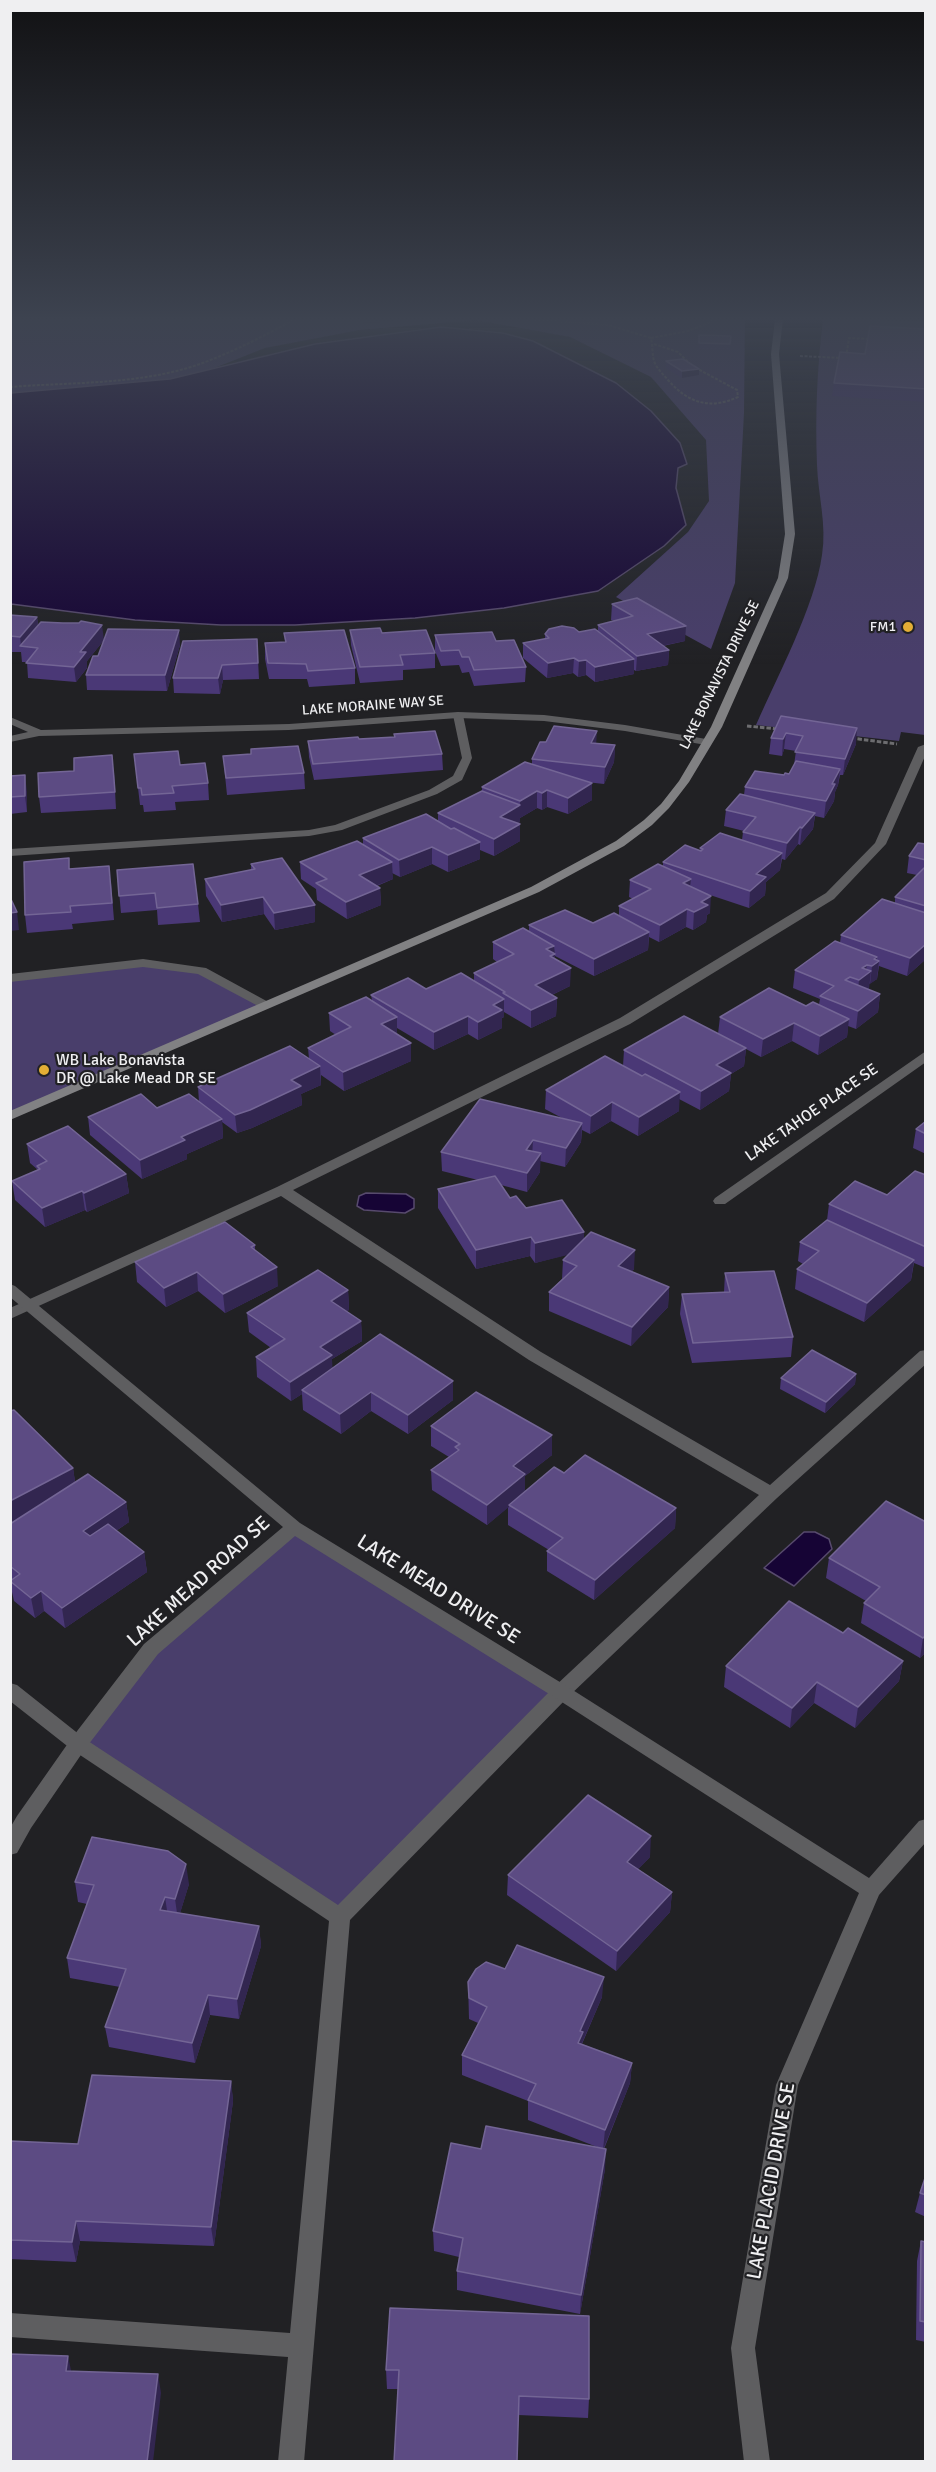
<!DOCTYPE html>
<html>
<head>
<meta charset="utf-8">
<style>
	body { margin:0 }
	#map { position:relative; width:936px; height:2472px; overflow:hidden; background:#212124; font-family:Signika,sans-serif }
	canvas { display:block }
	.frame { position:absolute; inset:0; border:12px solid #efeff1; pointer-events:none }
</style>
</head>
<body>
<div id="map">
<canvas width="936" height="2472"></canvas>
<div class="frame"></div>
</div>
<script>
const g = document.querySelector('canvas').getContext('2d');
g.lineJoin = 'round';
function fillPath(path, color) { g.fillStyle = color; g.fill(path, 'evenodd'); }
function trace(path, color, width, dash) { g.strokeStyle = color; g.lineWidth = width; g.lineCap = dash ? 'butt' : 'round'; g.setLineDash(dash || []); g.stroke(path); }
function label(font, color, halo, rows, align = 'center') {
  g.font = font + ' Signika,sans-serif'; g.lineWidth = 4.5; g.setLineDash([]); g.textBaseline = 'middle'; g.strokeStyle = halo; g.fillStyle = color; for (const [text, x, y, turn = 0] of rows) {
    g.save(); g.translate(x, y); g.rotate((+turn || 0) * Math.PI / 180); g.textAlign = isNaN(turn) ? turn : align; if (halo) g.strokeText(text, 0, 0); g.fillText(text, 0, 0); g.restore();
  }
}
fillPath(new Path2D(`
	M11 319H745L744 413 735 583 711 649 616 597 688 532 709 501 706 440 651 377 570 337 476 320 360 330 265 348 207 371 170 379 11 393Z
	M823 319 925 321V735L901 732 899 741 756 725C777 677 815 606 822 555 827 525 818 495 817 465 815 416 817 368 823 319Z
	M143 963 201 971 265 1004 11 1116 10 978Z
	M294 1527 561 1692 340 1917 78 1744 151 1649Z`), '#493e6b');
const water = new Path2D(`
	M441 327 503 333 533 341 616 383 651 411 680 443 687 464 678 468 676 488 686 525 664 546 598 591 504 608 415 618 295 625H221L135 620 11 604V393L170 379 315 344Z
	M366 1193 406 1194 414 1199V1208L405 1213 364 1210 357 1206 359 1196Z
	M804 1532H815L829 1539 832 1549 794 1586 764 1568Z`);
fillPath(water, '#160435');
trace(water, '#574a6d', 1.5);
trace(new Path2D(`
	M533 319 608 325 651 338C653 346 652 354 654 361 657 369 663 374 668 380 688 403 710 410 738 397L737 390 696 368
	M651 338 688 331 716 320
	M654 344 678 352 690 364
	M800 356 843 358
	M846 357 849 338 869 339
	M10 387C72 382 140 385 200 364 233 352 264 336 295 319`), '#6d6d70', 2, [3, 1.5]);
trace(new Path2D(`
	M747 726 778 729
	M851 738 897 744`), '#6d6d70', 3, [4.5, 2]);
fillPath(new Path2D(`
	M458 712 463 715 472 758 462 780 437 794 342 830 309 836 10 856V849L309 830 335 825 429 790 453 776 462 758 453 715Z
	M926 744V754L886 844 834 899 630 1024 293 1190 541 1352 770 1485 920 1351 926 1350V1364L777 1498 568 1697 350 1920 304 2462H278L288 2357 10 2337V2313L290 2333 329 1921 71 1749 10 1701V1683L17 1685 85 1739 338 1905 554 1687 759 1495 529 1360 281 1196 10 1319V1308L277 1187 620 1018 826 893 875 843 918 747Z`), '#5e5e60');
fillPath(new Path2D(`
	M458 712 544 715 625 725 706 739 711 742 706 745 625 731 544 721 458 718 289 730 39 736 10 742V736L28 732 10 724V717L41 730 289 724Z
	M143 959 206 968 272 1004 270 1007H260L198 974 143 967 10 982V974Z
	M926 1051V1062L725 1204H715L713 1201 715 1198Z
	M10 1284 15 1286 300 1523 568 1687 869 1878 919 1821 926 1819V1842L879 1895 798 2085 755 2348 770 2462H744L731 2348 776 2085 859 1893 554 1697 295 1536 158 1654 85 1749 31 1828 17 1853 10 1855V1828L17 1816 71 1739 144 1644 283 1527 10 1297Z`), '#5e5e60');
fillPath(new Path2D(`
	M775 319H783L779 354 795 534 788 578 722 727 689 782 669 808 652 825 624 846 539 892 10 1120V1111L531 887 616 841 644 820 661 804 679 781 711 727 778 578 785 534 771 354Z`), '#818183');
fillPath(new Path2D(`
	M926 329V402L832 396 834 383 865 354Z
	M699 335 731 336 730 350 699 349Z
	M666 361 699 375 682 378 666 368Z
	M612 604 685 641 663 646 669 650 668 665 636 671 634 670V674L595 682 586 675 578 677 573 673 547 678 523 658V643L545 639V634L598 630V625L614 621 611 620Z
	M10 615 37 617 38 625 104 640 87 661V668L76 682 28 678 27 662H22L21 652H10Z
	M350 630 382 633 435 653V668L403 670V680L360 683 351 645Z
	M284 633 355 668V684L309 687 307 679H269L265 659V643L285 642Z
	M435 635 496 641 526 667 525 682 474 686 469 672 462 673 459 665 441 666 435 651Z
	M257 639 259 679 223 680 220 694 174 693 173 678Z
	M180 645 167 691 87 690 86 675 98 656Z
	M781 716 856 744 843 775H840L838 785 835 792 834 801 824 818 815 816 813 829 800 845 798 844 785 860 782 859 780 870 766 882 765 895 749 908 707 894 710 913 707 915 706 922 693 930 686 927 659 942 649 937 648 950 594 976 555 956 554 959 570 986 552 995 557 998 556 1016 531 1028 504 1012V1017L502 1018V1028L478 1040 468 1034 434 1050 397 1028V1034L411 1043V1061L344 1091 321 1075V1085L301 1094 302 1105 252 1128 237 1133 222 1122 223 1138 187 1154V1159L142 1179 90 1135 88 1117 199 1102 198 1087 309 1059 308 1048 336 1035 330 1031 329 1013 372 1000 371 995 426 989 474 981V973L497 962 493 959V942L529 931V925L593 923 619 916V906L633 899 629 897 630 880 663 867V862L700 850V848L742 840 743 832 744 831 724 826 726 810 744 795 745 787 789 774 794 765 796 751 784 749 782 756 769 754 771 738Z
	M394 734 442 754 443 770 314 780 309 757 308 741 359 739 394 737Z
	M596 743 615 745 614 762 604 784 586 782 592 783V800L568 814 547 807 542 810 537 808 520 818V822L518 823 520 824V841L494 856 480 850V859L448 872 432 864 400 877 392 873 393 879 377 886 380 888 381 905 347 919 317 900 316 889 301 879 300 862 363 845V838L438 821V813L482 791V787L532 764V759Z
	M251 749 304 773 305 789 227 795 223 756 251 754Z
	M134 754 208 783 209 800 175 802 176 810 144 812 143 805H140Z
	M74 771 114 772 116 809 41 813 39 797Z
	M10 776 27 792V812L10 814Z
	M926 844V959L907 976 879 966 877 979 869 984 868 990 880 994 878 1012 856 1029 848 1026 847 1037 818 1055 792 1041 761 1057 746 1049 744 1066 731 1074 729 1091 700 1110 679 1099V1111L638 1136 611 1121 590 1134 582 1130 581 1142 565 1167 540 1161V1172L527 1192 501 1185 510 1198 526 1208 584 1232V1239L634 1269 631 1272 669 1287 668 1307 631 1346 549 1311V1292L562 1279 563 1260 569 1254 535 1263 530 1256 476 1269 438 1208V1189L478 1180 442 1171 441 1152 562 1118 545 1109 546 1090 623 1066 624 1050 718 1034 720 1017 819 1004 820 999 793 988 795 970 840 943 841 935 895 903V897L917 875 907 873 909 856Z
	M251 864 315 922 275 930 264 914 222 922 206 896 205 879 251 870Z
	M70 869 111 883 114 920 72 924 73 929 27 933 25 915Z
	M117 870 198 904 200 922 158 925 157 910 121 913Z
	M926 1121V1154L913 1148 916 1129Z
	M27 1144 126 1174 129 1193 87 1212 85 1210 45 1227 15 1200 12 1181 38 1170 30 1163Z
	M926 1165V1268L914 1263 911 1280 864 1322 795 1289 797 1269 803 1264 798 1261 800 1242 827 1220 829 1204 887 1195 924 1175Z
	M255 1245V1250L278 1286 225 1313 198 1291 166 1307 137 1282 135 1262Z
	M725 1273 793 1337 791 1357 692 1363 680 1314 682 1294 724 1292Z
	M348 1290 349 1310 346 1311 361 1321 362 1341 332 1359V1368L453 1381V1400L408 1434 371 1411 341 1434 303 1410 302 1394 291 1401 257 1377 256 1357 271 1348 249 1332 247 1313Z
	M856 1374 855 1384 825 1413 780 1389 781 1378Z
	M431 1426 552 1435V1455L525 1476V1491L564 1473 676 1508 675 1528 594 1600 547 1571V1551L549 1550 508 1525V1507L487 1525 432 1490 431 1470 449 1457 431 1446Z
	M73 1468 75 1482 126 1502 129 1522 116 1531 144 1552 147 1572 65 1628 44 1611 35 1618 14 1601 10 1583V1524Z
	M926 1522V1652L920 1658 861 1623 864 1603 866 1601 826 1578 829 1558Z
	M903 1661 899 1681 855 1728 814 1703 790 1728 724 1687 726 1666Z
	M650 1857 638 1869 672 1892 670 1912 616 1971 507 1895 508 1875Z
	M75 1882 189 1884 180 1913 259 1926 261 1946 239 2019 210 2015 195 2063 109 2047 105 2027 120 1987 70 1978 67 1958 87 1904 78 1902Z
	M505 1969 602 1997 582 2044 632 2063 630 2083 604 2149 605 2169 580 2314 457 2290V2271L459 2257 434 2251 433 2231 481 2149 597 2147 528 2120V2101L462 2075V2055L478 2023 469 2019 468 1982Z
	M231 2081 233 2101 214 2246 80 2241 76 2262 10 2259V2141L78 2144Z
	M926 2175V2217L915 2212 920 2193Z
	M921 2241 926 2242V2342L916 2340 917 2261Z
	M589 2316V2399L588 2418 518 2415 398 2389H387L386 2370Z`), '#4a3876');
fillPath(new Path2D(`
	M363 319H394V321L363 324Z
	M699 369V375L682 378V371Z
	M37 617 39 633 21 646 20 637Z
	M102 625 104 640 87 661V668L76 682 74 667 80 652Z
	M686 626 685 641 646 649 647 634Z
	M179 630 180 645 167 691 165 675Z
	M669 650 668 665 636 671 637 656Z
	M574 658 573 673 547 678 548 663Z
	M634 659V674L595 682V667Z
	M586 660V675L578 677 579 661Z
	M222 665 223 680 220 694 218 678Z
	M857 728 856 744 843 775 845 759Z
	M597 731 596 747 591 743Z
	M786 733 784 749 782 756 783 739Z
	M615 745 614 762 604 784 605 767Z
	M840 769 838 785 835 792 834 801 824 818 826 801 832 784Z
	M25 775 27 792V812L25 796Z
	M592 783V800L568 814V798Z
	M547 790V807L542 810V793Z
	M537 791V808L520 818V822L500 833V817L520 805V801Z
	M815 813 813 829 800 845 802 828Z
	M520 824V841L494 856V839Z
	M800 827 798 844 785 860 787 843Z
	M480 842V859L448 872V855Z
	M432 847V864L400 877 399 860Z
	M782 853 780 870 766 882 765 895 749 908 750 891 756 874Z
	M392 862 393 879 360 892 359 875Z
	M691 879 689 896 683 883Z
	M380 888 381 905 347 919 346 902Z
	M711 896 710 913 707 915 706 922 693 930 694 912 701 902Z
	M263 897 264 914 222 922 221 905Z
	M315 905V922L275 930 274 913Z
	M687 909 686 927 659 942 660 925Z
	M17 912 19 930 10 931V913Z
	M649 932 648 950 594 976V959Z
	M926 944V959L907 976 910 958Z
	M554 946 555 954 554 972 546 949Z
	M877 957 876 964 879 961 877 979 870 984 872 966 874 959Z
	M867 965 865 976 871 971 869 989 857 998 859 980 862 968Z
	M571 968 570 986 535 1003V985Z
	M880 994 878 1012 856 1029 858 1011Z
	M557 998 556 1016 531 1028V1010Z
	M504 999V1017L502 1018V1028L478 1040V1022L493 1005Z
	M468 1016V1034L434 1050V1032Z
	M397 1017V1035L381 1024Z
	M849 1019 847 1037 818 1055 820 1036Z
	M794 1023 792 1041 761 1057 763 1039Z
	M411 1043V1061L344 1091 343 1072Z
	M746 1048 744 1066 731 1074 729 1091 700 1110 701 1091 716 1065Z
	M320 1066 321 1085 301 1094 302 1105 252 1128 237 1133 235 1115 291 1080Z
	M680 1092 679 1111 638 1136 639 1117Z
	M612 1102 611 1121 590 1134 591 1116Z
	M222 1119 223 1138 187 1154V1159L142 1179 140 1160 181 1137Z
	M582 1123 581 1142 565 1167 566 1148Z
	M533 1140 532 1159 526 1150Z
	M541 1153 540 1172 527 1192V1173Z
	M126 1174 129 1193 87 1212 84 1193Z
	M82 1191 85 1210 45 1227 42 1208Z
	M584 1232V1251L535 1263V1243Z
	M531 1237 530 1256 476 1269V1250Z
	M635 1250 634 1269 617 1286 618 1266Z
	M914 1260 911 1280 864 1322 867 1303Z
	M277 1267 278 1286 225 1313 223 1294Z
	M197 1272 198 1291 166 1307 164 1288Z
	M669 1287 668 1307 631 1346 632 1327Z
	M348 1290 349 1310 332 1321 331 1301Z
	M361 1321 362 1341 332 1359 333 1375 302 1390V1394L291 1401 290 1382 320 1347Z
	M856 1374 855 1384 825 1413 826 1402Z
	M453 1381V1400L408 1434V1415Z
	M371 1392V1411L341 1434 340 1414Z
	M552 1435V1455L525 1476V1494L509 1505V1507L487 1525V1505L513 1466Z
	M73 1468 76 1488 10 1523V1501Z
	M126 1502 129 1522 86 1551 83 1531Z
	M676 1508 675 1528 594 1600 595 1580Z
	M144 1552 147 1572 65 1628 62 1608Z
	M41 1591 44 1611 35 1618 31 1598Z
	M926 1635V1652L920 1658 923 1638Z
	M903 1661 899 1681 855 1728 858 1707Z
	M817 1682 814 1703 790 1728 792 1708Z
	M651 1836 650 1857 626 1882 627 1862Z
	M186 1864 189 1884 178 1920 175 1899Z
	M672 1892 670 1912 616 1971 617 1951Z
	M165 1897 168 1917 160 1910Z
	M259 1926 261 1946 239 2019 237 1999Z
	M604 1977 602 1997 582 2043V2052L578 2043 580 2031Z
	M208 1995 210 2015 195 2063 192 2043Z
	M632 2063 630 2083 603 2150 605 2130Z
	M231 2081 233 2101 214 2246 211 2227Z
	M606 2149 605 2169 580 2314 581 2295Z
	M76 2221 80 2241 76 2262 72 2242Z
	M68 2356 72 2375 66 2371Z
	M158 2374 161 2393 153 2462H147Z`), '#322650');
const building = new Path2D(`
	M870 326 926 329V389L834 383 840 352 865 354Z
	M699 335 731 336 730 344 699 343Z
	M683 359 699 369 682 371 666 361Z
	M637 598 686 626 647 634 669 650 637 656 598 625 633 616 612 604Z
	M10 615 37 617 20 637 10 636Z
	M81 621 102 625 80 652H86L74 667 26 663 38 648 20 646 41 622 63 623H79Z
	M562 626 574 628 579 632 595 629 634 659 595 667 586 660 579 661 574 658 548 663 523 643 549 638 545 634 549 629Z
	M380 628 382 633 426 630 435 653 400 655 403 665 360 667 350 630Z
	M108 629 179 630 165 675H86L93 656H98Z
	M344 630 355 668 308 671 306 664 268 663 265 643 286 642 284 633Z
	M492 632 496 641 514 640 526 667 474 670 469 657H462L459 650 441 651 435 635Z
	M257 639 258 663 222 665 218 678H173L183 641Z
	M781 716 857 728 845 759 795 752 803 736 786 733 783 739 771 738Z
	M554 726 597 731 591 743 615 745 605 767 532 759 540 742H546Z
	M435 731 442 754 313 764 308 741 358 737 359 739 395 737 394 734Z
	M298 746 304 773 226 778 223 756 251 754V749Z
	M178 751 180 765 205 763 208 783 172 786 174 793 142 795 141 788H138L134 754Z
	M112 755 115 792 39 797 38 773 74 771V758Z
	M796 761 840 769 832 784H835L826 801 745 787 755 771 784 775 785 773 789 774Z
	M525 762 592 783 568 798 547 790 542 793 537 791 520 801 482 787Z
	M25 775V796L10 797V776Z
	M482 791 520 805 500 817 520 824 494 839 438 813Z
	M740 794 815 813 802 828 800 827 787 843 743 832 756 817 726 810Z
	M426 814 451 829 454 828 480 842 448 855 432 847 399 860 363 838Z
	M720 833 782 853 756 874 766 877 750 891 663 862 685 845 701 851 703 849 700 848Z
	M357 841 392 862 359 875 380 888 346 902 316 883 327 879 300 862Z
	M918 843 926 844V860L909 856Z
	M69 858V869L109 866 112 903 70 906 71 912 25 915 24 862Z
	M282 858 315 905 274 913 263 897 221 905 205 879 255 869 251 864Z
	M193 864 198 904 157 908 155 893 119 896 117 870Z
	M658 864 691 879 683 883 711 896 701 902 708 905 694 912 687 909 660 925 619 906 651 889 630 880Z
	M924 868 926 869V906L895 897Z
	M10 897 17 912 10 913Z
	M882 899 926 913V944L910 958 841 935Z
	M565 910 593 923 614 913 649 932 594 959 529 925Z
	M523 928 554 946 546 949 555 954 550 956 571 968 535 985 557 998 531 1010 503 993 505 992 474 973 514 954 493 942Z
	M835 941 877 957 874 959 879 961 872 966 867 965 862 968 871 971 859 980 850 977 845 980 880 994 858 1011 820 996 834 986 795 970Z
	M461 973 504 999 493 1005 502 1010 478 1022 468 1016 434 1032 371 995 408 978 426 989Z
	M769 988 806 1006 813 1002 849 1019 820 1036 794 1023 763 1039 720 1017Z
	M366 997 397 1017 381 1024 411 1043 343 1072 308 1048 351 1027 329 1013Z
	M684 1016 746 1048 716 1065 731 1073 701 1091 624 1050Z
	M290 1046 320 1066 291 1080 301 1086 250 1110 235 1115 198 1087Z
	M605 1056 642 1076 645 1074 680 1092 639 1117 612 1102 591 1116 546 1090Z
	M141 1094 157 1108 189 1094 222 1119 181 1137 185 1140 140 1160 88 1117Z
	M480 1099 582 1123 566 1148 533 1140 526 1150 541 1153 527 1173 441 1152Z
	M926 1121V1134L916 1129Z
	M68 1126 126 1174 84 1193 82 1191 42 1208 12 1181 40 1169 37 1166 47 1161 27 1144Z
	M915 1171 926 1175V1247L829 1204 855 1181 887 1195Z
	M495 1176 510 1198 516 1196 526 1208 562 1200 584 1232 535 1243 531 1237 476 1250 438 1189Z
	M827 1220 914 1260 867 1303 797 1269 819 1251 800 1242Z
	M225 1222 255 1245 251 1247 277 1267 223 1294 197 1272 164 1288 135 1262Z
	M591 1232 635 1250 618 1266 669 1287 632 1327 549 1292 577 1266 563 1260Z
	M318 1270 348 1290 331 1301 361 1321 320 1347 332 1355 290 1382 256 1357 285 1339 247 1313Z
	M774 1271 793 1337 693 1343 682 1294 730 1292 725 1273Z
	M380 1334 453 1381 408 1415 371 1392 340 1414 302 1390Z
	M812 1350 856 1374 826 1402 781 1378Z
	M476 1392 552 1435 513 1466 525 1474 487 1505 431 1470 459 1450 455 1447 460 1444 431 1426Z
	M14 1410 73 1468 10 1501V1411Z
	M585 1455 676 1508 595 1580 547 1551 563 1538 509 1505 554 1467 564 1473Z
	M88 1474 126 1502 83 1531 90 1536 108 1524 144 1552 62 1608 41 1591 31 1598 10 1581 20 1574 10 1566V1524Z
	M886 1501 926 1522V1635L923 1638 864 1603 880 1587 829 1558Z
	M789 1601 843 1633 848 1628 903 1661 858 1707 817 1682 792 1708 726 1666Z
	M588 1795 651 1836 627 1862 672 1892 617 1951 508 1875Z
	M92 1837 168 1851 186 1864 175 1899 165 1897 160 1910 259 1926 237 1999 208 1995 192 2043 105 2027 126 1969 67 1958 94 1885 75 1882Z
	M517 1945 604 1977 580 2031 583 2032 578 2043 632 2063 605 2130 528 2100 536 2084 462 2055 487 2007 469 1998 468 1982 476 1969 486 1962 505 1969Z
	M92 2075 231 2081 211 2227 76 2221 72 2242 10 2240V2141L78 2144Z
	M486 2126 606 2149 581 2295 457 2271 463 2238 433 2231 451 2143 481 2149Z
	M926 2175V2195L920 2193Z
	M921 2241 926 2242V2322L920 2321Z
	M390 2308 589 2316V2399L519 2396 517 2462H394L399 2370H386Z
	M10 2354 68 2356 66 2371 158 2374 147 2462H10Z`);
fillPath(building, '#5c4b83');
trace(building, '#736595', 1.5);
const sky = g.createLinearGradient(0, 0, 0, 665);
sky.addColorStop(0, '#121214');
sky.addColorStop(0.48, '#3d4350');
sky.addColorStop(1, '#3d435000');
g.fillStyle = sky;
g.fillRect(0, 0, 936, 665);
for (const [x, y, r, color] of [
	[908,627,6,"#e3ae35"],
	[44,1070,6,"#e3ae35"]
]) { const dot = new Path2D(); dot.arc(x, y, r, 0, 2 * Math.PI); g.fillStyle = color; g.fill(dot); trace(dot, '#212124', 2); }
label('14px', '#efeff1', '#212124', [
	["FM1",896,627]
], 'right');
label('14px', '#efeff1', '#212124', [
	["LAKE BONAVISTA DRIVE SE",720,675,-64],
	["LAKE MORAINE WAY SE",373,706,-4]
]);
label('16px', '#efeff1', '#212124', [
	["WB Lake Bonavista",56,1061],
	["DR @ Lake Mead DR SE",56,1079]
], 'left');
label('16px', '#efeff1', '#212124', [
	["LAKE TAHOE PLACE SE",812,1113,-35]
]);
label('20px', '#efeff1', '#212124', [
	["LAKE MEAD ROAD SE",199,1582,-42],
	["LAKE MEAD DRIVE SE",438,1590,32],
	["LAKE PLACID DRIVE SE",772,2181,-80]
]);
</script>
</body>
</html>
